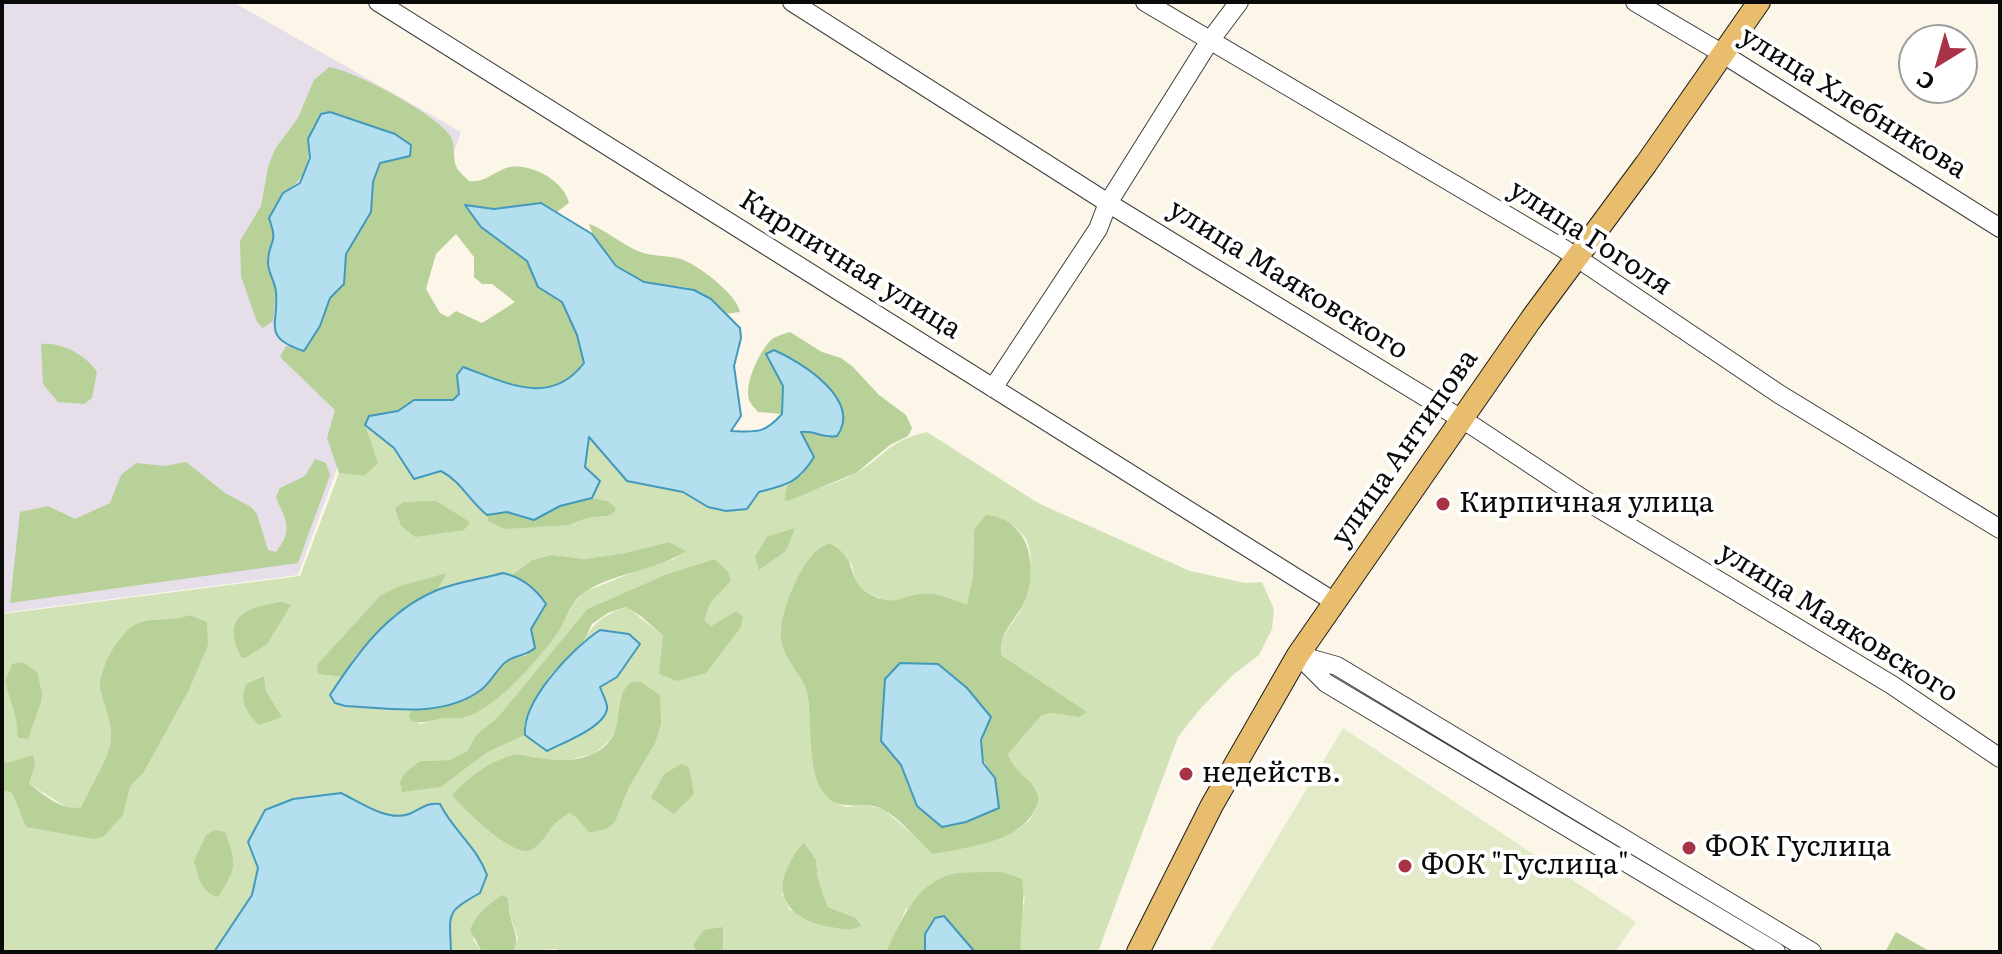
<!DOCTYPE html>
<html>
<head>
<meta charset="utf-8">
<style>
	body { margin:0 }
	#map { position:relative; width:2002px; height:954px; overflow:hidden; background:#fcf6e9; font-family:Literata,serif }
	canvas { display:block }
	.frame { position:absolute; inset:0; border:4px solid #0a0a0a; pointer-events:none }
	.north { position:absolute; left:1898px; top:24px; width:80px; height:80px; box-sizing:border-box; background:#fff; border:2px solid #9d9d9d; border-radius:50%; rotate:217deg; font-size:22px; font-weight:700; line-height:32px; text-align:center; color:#0a0a0a }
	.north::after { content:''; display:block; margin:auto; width:28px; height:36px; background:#a83346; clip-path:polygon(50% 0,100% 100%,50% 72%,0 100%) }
</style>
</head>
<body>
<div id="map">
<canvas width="2002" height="954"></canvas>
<div class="frame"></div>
<div class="north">С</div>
</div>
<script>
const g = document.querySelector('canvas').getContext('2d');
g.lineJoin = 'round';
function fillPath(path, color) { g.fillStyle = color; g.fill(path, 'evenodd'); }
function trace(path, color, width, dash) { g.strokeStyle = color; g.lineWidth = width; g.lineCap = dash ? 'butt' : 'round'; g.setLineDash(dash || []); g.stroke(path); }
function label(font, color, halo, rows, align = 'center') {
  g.font = font + ' Literata,serif'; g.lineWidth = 8; g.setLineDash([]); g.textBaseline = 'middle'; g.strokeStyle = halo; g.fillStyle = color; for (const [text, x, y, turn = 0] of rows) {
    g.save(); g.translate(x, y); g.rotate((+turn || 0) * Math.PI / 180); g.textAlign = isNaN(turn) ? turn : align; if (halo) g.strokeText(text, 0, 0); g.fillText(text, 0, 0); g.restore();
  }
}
fillPath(new Path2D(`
	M2 2H233L461 132 298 575 2 613Z`), '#e6dee8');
fillPath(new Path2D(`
	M365 425 394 448 413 478 441 471C462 482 468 500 487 515L488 521 569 525 587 518 607 516V501L592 498 600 481 585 467 589 437 627 481 683 492 708 507 747 509 759 491 787 485 784 500C807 491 835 485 856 473 886 456 887 441 927 432L1038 503 1190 571 1245 583 1262 582 1274 609 1272 629 1259 655 1233 675 1200 709 1178 737 1098 952H1021L1019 932 1025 897 906 909 886 952H723L722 927 693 945 696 952H557V949L513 952 518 938 511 919 508 898 473 939 482 952H451C450 913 444 913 480 893L440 804C427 802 421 809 409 814 387 822 360 802 341 793L248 842 258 868 252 895 214 952H2V790L12 793 26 827 123 815 130 787 144 772 188 692 189 615C172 622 149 616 134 625 118 634 97 672 100 689 104 707 114 725 110 744 106 763 89 789 81 807L71 810 29 784 35 765 6 763 2 760V614L300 576 339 473 363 476ZM1013 525C1017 529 1023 534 1026 539 1034 555 1031 584 1025 601 1018 621 997 633 1002 656L1079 717 1051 713 1041 716 1008 754 1010 764 1025 777 1038 803 1030 820 1019 829 934 853 883 809 865 805 845 807 828 798 822 791 815 770 807 690 851 562 856 581 863 590 890 603 929 594 967 604 973 577 974 530ZM669 542 685 551 674 559 641 569 584 592 573 605 547 646 483 709 464 717H449L420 724 409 715 413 708 345 706 335 703 330 695 342 677 318 674 446 574 437 590 502 573 512 575 532 560 552 555 585 559 625 553ZM713 559 731 581 711 602 703 620 711 626 736 611 743 618 741 627 663 636 627 607C606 614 594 621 584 641L600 630V687L547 751 525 735 488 752 441 787 401 782 405 774 420 761 450 760 467 751 476 735 498 717 587 609 667 574ZM264 676 266 691 281 716 246 684ZM621 697 630 785 615 822 589 833 577 818 569 813 554 825 534 849 515 755 564 761 594 754 609 741 619 725ZM816 860 818 879 828 907 856 918 790 910 782 894Z`), '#d2e2b7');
fillPath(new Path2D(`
	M329 67C355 71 438 115 451 137 456 146 452 159 457 168 459 172 466 178 469 181 485 183 492 173 506 168 528 161 564 180 569 203L557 212 541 203 494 209 466 205 481 227 527 261 538 287 562 302 577 335 584 363C550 408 506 382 463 367L457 375 459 394 453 400H414L398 411 369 416 365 425 378 463 364 476 339 473 327 438 335 410 280 357 286 346 304 351 320 326 330 298 344 284 346 254 371 212 373 182 380 163 409 156 308 139C311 164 305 180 283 193L276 236 267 263 276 291 273 321 263 328 257 322 241 276 240 241 261 206 268 167 275 149 298 118 314 80ZM456 234 474 257V277L482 284H492L515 302 482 323 456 311 448 317 440 313 426 289 436 254Z
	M589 224C601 227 623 245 638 251 652 257 667 255 681 259 698 265 737 294 740 312L725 314C716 305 707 295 695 290 680 284 661 288 645 283 621 275 596 248 589 224Z
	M790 332 822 352 841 358 853 367 879 395 906 415 912 428 908 436 890 445 856 473 788 501 784 500 787 485 803 474 800 432 810 431 828 438 841 409C819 371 809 365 767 354L783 386 782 414 758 412C755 408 752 406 750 402 742 387 760 350 771 340 776 336 784 334 790 332Z
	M41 344C62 342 86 355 97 372L92 398 84 404 58 402 43 384Z
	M315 459 326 463 330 475 298 563 10 603 20 512 48 506 75 519 110 503 121 475 136 463 165 466 186 462 225 493 251 507 257 514 268 550 276 552C294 528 286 522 276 497L280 488 305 476Z
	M592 498 607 501 615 507V512L607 516 587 518 569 525 505 529 488 521 487 515 507 512 534 520 560 506Z
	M436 501 470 522 464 530 415 537 401 526 395 508 404 502Z
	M986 515C999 516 1010 521 1019 532 1034 550 1034 584 1023 605 1014 621 997 636 1002 656L1087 712 1079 717 1051 713 1041 716 1008 754C1012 771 1031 777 1037 793 1040 800 1037 806 1034 811 1020 842 963 848 933 854 919 841 898 817 882 809 863 800 841 813 825 795 806 772 813 721 807 693 803 675 786 662 782 644 776 620 797 571 814 553 818 549 824 546 829 543 857 557 848 579 865 591 898 612 902 591 931 594 942 595 955 601 967 604L973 577 974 530ZM885 679 991 717C979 744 976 755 995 778L917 806 901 765 881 741Z
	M795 528 786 551 759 570 755 557 767 537Z
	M669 542 686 551C656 571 615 572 585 592 571 601 566 619 558 632 541 657 493 712 464 717 458 719 451 717 446 718 432 720 423 725 410 720L409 715 413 708H435L480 691 508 660 527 655 537 591 512 575 532 560 552 555 585 559 625 553Z
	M714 559 728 572 731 581 711 602 704 620 711 626 736 611 743 617 741 627 706 673 677 681 659 674 663 636 642 617 626 607 608 613 592 624 584 641 550 675 524 725 525 735 488 752 441 787 402 792 400 782 405 773 420 761 450 760 467 751 476 735 498 717 587 609 667 574Z
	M447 573 437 590 395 614 356 655 342 677 318 674 317 665 380 596 397 587Z
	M281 602 291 605 267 644 245 658 241 657C221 615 246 608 281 602Z
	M189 615 207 622 208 645 188 692 144 772 130 787 123 815 103 837 94 839 26 827 12 793 2 790V760L7 763 33 755 35 765 29 784C44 794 62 812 81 807 89 789 106 763 110 744 114 725 104 707 100 689 97 672 118 634 134 625 149 616 172 622 189 615Z
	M22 662 37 672 42 693 41 702 28 739 18 738 16 718 5 682 12 664Z
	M264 676 266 691 282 717 259 725C247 713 239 702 246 684Z
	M631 682H641L660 695 661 724 655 743 630 785 615 822 608 828 589 833 577 818 569 813C564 817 558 821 554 825 547 832 542 844 533 849 515 861 464 809 452 795 468 778 489 761 514 755 519 754 526 756 532 757 552 760 573 763 593 754 631 736 609 700 631 682Z
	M681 764 689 767 694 794 674 814 651 798 664 774Z
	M215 830 225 832C237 864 237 868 218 897 200 892 199 877 194 861L206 835Z
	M804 843 816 860 818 879 828 907 856 918 861 926C851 931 842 929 831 927 801 923 771 903 787 869 792 859 795 851 804 843Z
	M1002 872 1022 879C1026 904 1019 927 1021 952H975L944 916 925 934V952H886C901 920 918 878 959 873 973 872 988 872 1002 872Z
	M502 895 508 898C509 905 509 913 511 919 514 933 520 938 513 952H482L470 930C476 914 488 905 502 895Z
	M723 927V952H696L693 945 704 930Z
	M1896 932 1931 952H1885Z`), '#b8d199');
fillPath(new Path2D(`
	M1343 728 1636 922 1615 952H1209Z`), '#e2eac8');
const water = new Path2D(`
	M330 112 395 134 411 145 410 156 380 163 373 182 371 212 346 254 344 284 330 298 320 326 304 351C261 337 279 325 276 292 275 281 267 271 268 261 269 238 279 246 269 218L283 193 300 183 310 158 308 139 321 114Z
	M541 203 592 234 616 266 644 282 694 290 711 299 740 328 741 338 734 366 741 416 731 431C757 432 764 434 782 414L783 386 766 354 774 350C801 362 863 400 837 436 824 439 814 430 801 432L814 457C798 483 787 485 759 492L747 509 726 511 708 507 683 492 627 481 589 437 585 467 600 481 592 498 560 506 534 520 507 512 487 515C468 500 462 482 441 471L414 479 394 448 365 425 369 416 398 411 414 400H453L459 394 457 375 463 367C505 382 550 408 584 363L577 335 562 302 538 287 527 261 481 227 465 205 494 209Z
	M503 573C521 577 536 589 546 604L531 629 535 648C526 656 516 655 507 661 496 669 490 685 478 692 440 718 388 708 345 706L335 703 330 695C358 652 387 612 435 591 456 582 481 579 503 573Z
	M600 630 629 634 640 644 617 677 600 687C602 693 606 700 607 706 609 726 562 743 547 751L525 735C522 700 573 648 600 630Z
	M900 663 938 664 967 688 991 717 981 740 983 763 995 778 999 808 966 822 942 827 917 806 901 765 881 741 885 679Z
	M341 793C360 802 387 822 409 814 421 809 427 802 440 804 454 832 476 845 487 875L480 893C444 913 450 913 451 952H214L252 895 258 868 248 842 265 810 293 799Z
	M944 916 975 952H925V934L935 918Z`);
fillPath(water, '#b4dfee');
trace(water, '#4399bc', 2);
const minor = new Path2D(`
	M378 2 1333 601
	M792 2 1108 203 1476 428 1580 497 1892 685 2000 758
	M1145 2 1564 249 1779 394 2000 529
	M1635 2 1723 54 2000 228
	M993 388 1098 229 1108 203 1209 42 1239 2
	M1298 655 1337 666 1812 952
	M1300 657 1326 683 1776 952`);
const major = new Path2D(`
	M1138 952 1212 805 1298 655 1532 318 1646 164 1759 2`);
trace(minor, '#3d3d3d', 20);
trace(major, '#1b1b1b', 24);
trace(minor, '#fff', 18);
trace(major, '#e8bd6d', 22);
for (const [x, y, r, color] of [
	[1443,504,8,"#a83346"],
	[1186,774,8,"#a83346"],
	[1689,848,8,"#a83346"],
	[1405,866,8,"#a83346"]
]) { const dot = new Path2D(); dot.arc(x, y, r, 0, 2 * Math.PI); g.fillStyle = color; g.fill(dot); trace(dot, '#fff', 3); }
label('28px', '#0a0a0a', '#fff', [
	["улица Хлебникова",1853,103,32],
	["улица Гоголя",1590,238,33],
	["Кирпичная улица",850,265,32],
	["улица Маяковского",1288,280,32],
	["улица Антипова",1405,448,-55],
	["улица Маяковского",1838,623,32]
]);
label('28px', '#0a0a0a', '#fff', [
	["Кирпичная улица",1459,504],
	["недейств.",1202,774],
	["ФОК Гуслица",1705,848],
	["ФОК \"Гуслица\"",1421,866]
], 'left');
</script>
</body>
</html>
